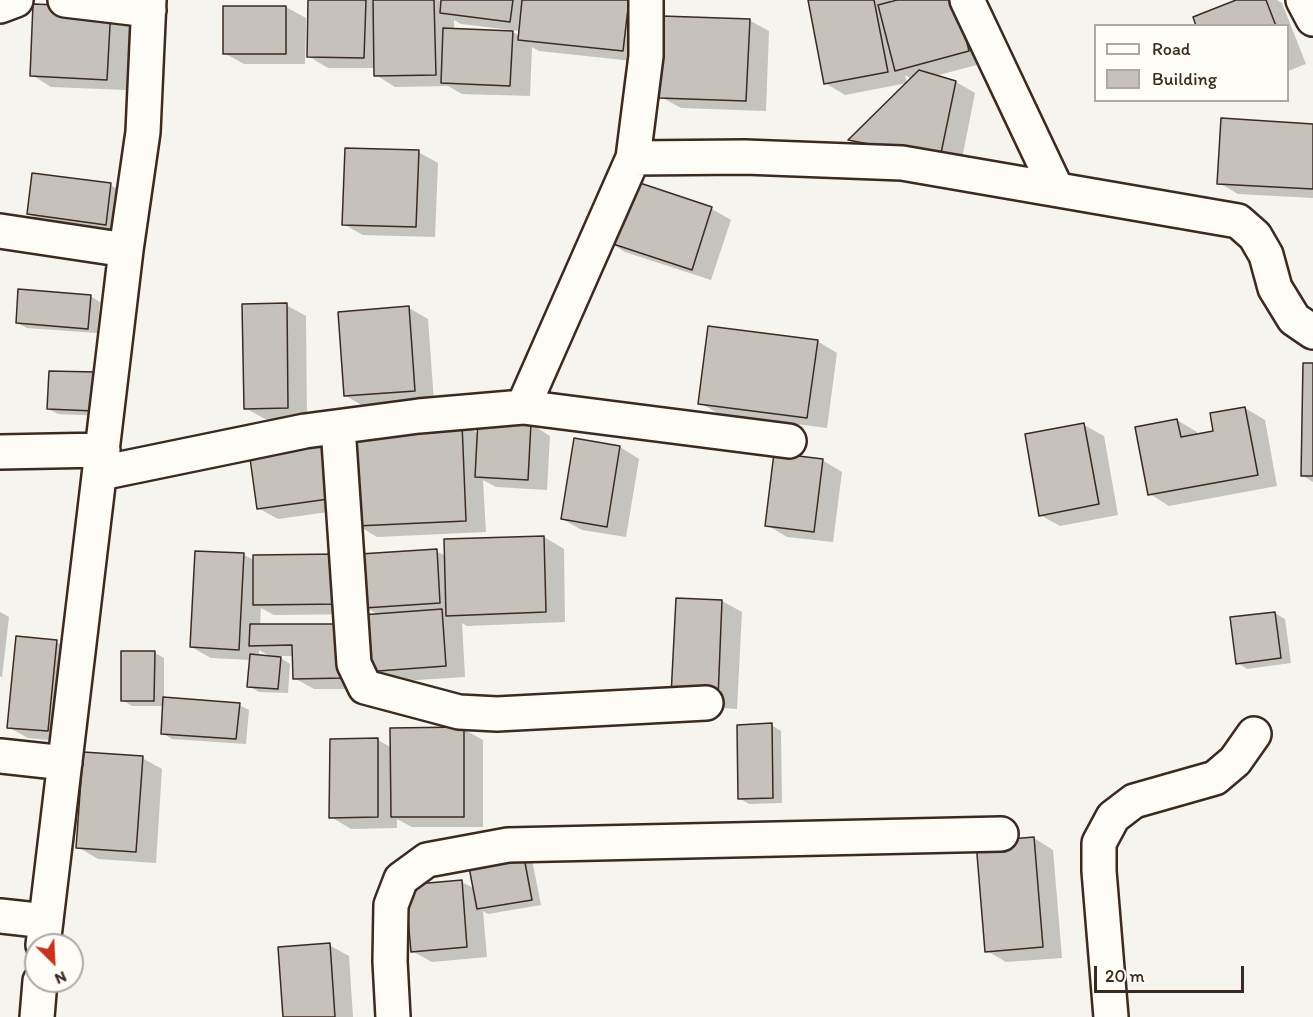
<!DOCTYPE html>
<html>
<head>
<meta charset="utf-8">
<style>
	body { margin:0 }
	#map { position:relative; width:1313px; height:1017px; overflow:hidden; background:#f5f4ee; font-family:Itim,sans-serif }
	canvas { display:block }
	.legend { position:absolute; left:1094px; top:24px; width:195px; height:78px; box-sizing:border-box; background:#fdfcf7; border:2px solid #afa8a0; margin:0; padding:8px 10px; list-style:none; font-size:18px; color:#3b2a1e }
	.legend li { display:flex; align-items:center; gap:12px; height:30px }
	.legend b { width:30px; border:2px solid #afa8a0 }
	.north { position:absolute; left:24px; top:933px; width:60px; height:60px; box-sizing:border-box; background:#fdfcf7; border:2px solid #afa8a0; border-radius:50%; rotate:156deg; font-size:16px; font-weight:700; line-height:24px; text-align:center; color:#3b2a1e }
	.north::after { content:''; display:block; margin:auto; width:21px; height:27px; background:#c8321e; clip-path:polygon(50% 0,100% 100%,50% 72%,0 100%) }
	.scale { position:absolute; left:1094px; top:966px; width:150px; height:27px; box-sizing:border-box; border:3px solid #3b2a1e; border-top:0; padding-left:8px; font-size:18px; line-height:21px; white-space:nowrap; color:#3b2a1e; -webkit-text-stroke:4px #fdfcf7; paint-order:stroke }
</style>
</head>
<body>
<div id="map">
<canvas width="1313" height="1017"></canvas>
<ul class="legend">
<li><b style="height:8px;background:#fdfcf7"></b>Road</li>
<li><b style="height:16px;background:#c7c1bb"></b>Building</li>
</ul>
<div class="north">N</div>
<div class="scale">20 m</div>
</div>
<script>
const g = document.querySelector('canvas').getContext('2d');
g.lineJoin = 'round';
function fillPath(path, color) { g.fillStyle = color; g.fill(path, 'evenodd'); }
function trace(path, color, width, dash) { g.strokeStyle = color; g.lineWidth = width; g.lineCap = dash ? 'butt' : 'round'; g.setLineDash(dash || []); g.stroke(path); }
fillPath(new Path2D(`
	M310 0H438L442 2 443 0H650L642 62 539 51 532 47 530 96 462 94 448 86 395 87 376 75 375 68H328L308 56ZM454 20 461 24 520 31V36L509 30H454Z
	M809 0H891V3L902 0H972L988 62 935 76 956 82 975 93 960 169 869 150 850 139 912 79 905 75 907 83 845 95 825 83Z
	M1240 0H1277L1282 3 1306 64 1288 71V26H1198Z
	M35 6 131 20 127 90 51 87 32 75Z
	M286 7 306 18 305 64H244L224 53Z
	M749 20 769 31 766 111 681 108 661 97Z
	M1313 126V198L1238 194 1219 183Z
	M418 152 438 163 435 237 363 235 343 224Z
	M626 180 712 209 731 220 711 280 625 252 606 240Z
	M110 185 130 196 125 235 48 225 29 214Z
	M90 296 100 302 97 333 27 328 17 323Z
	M286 305 306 316 307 418 265 419 245 408Z
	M409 308 428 319 434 402 365 407 346 396Z
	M817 341 837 353 827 428 719 414 700 403Z
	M1313 364V482L1302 475Z
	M50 372 103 416 58 414 48 409Z
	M1245 408 1265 420 1277 486 1169 506 1150 494 1177 420 1197 432V435L1215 432Z
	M462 424 479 434 531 424 550 436 547 490 496 487 483 480 486 532 377 537 357 525V508L278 519 258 508Z
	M1084 425 1104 436 1118 515 1060 526 1040 515Z
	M620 447 639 459 626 537 582 530 562 519Z
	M822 460 842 472 833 542 787 537 767 525Z
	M544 537 564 549 565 622 467 626 462 623 465 677 386 682 364 689H314L294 678V656H278L290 664 288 693 259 692 249 686 251 660 211 658 191 647 244 555 360 614 274 615 261 608 260 626H343L379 615 365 607 436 551 446 556ZM259 650 272 657 259 656Z
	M722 601 742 612 737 709 692 706Z
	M0 612 9 617 2 677 0 676Z
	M1275 613 1285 619 1291 663 1247 669 1238 663Z
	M56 642 76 653 67 742 28 738 8 727Z
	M155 653 164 658V699L239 705 249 710 246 744 172 739 162 733 164 706H132L122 700Z
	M771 725 781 731 782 803 749 804 739 798Z
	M463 729 483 740V827H412L397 819V828L351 829 331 817 378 740 392 748Z
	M142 758 162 769 156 863 98 859 78 847Z
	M1034 838 1053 850 1062 958 1006 962 987 951Z
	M532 860 541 905 488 914 483 911 487 957 432 962 412 951 462 882 475 889 470 863Z
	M329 945 349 956 353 1017H285Z`), '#0003');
const building = new Path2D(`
	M308 0H366L364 58 307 57Z
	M373 0H434L436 75 374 76Z
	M441 0H513L510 22 440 13Z
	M522 0H629L623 51 518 40Z
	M808 0H874L888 72 824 84Z
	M897 0H956L969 51 895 71 878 5Z
	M1236 0H1266L1276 26H1196L1193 17Z
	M33 4 111 7 107 80 30 76Z
	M223 6H286V54H223Z
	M662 16 750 19 746 101 659 98Z
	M443 28 513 31 510 86 441 83Z
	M919 70 956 81 940 158 848 140Z
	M1221 118 1313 124V189L1217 184Z
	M345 148 419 150 416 227 342 225Z
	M32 173 111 183 106 225 27 214Z
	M625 178 712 207 692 270 604 241Z
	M18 289 91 295 88 329 16 323Z
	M287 303 288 408 244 409 242 304Z
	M409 306 415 391 344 396 338 312Z
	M708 326 818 340 807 418 698 404Z
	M1303 363H1313V476H1301Z
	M49 371 96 372 94 411 47 409Z
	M1245 407 1258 475 1148 495 1135 427 1177 419 1181 437 1213 431 1210 413Z
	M478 420 531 423 528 480 475 477Z
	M462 423 466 521 356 526 351 429Z
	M1084 423 1099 504 1039 516 1025 434Z
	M333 432 343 497 257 509 248 444Z
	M574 438 620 446 607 527 561 519Z
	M774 453 823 459 814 532 765 526Z
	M544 536 546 612 446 616 444 539Z
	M437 549 440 603 364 608 360 554Z
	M195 551 244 553 239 650 190 647Z
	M340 554 341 604 253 605V555Z
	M676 598 722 600 718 699 671 696Z
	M442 609 446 666 364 672 361 615Z
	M1275 612 1281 658 1236 664 1230 617Z
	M250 624H344V678L293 679 292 645 249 646Z
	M16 636 57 640 48 731 7 728Z
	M121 651H155L154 701H121Z
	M250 654 281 657 278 689 247 687Z
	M163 697 240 703 236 739 161 734Z
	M772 723 773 798 738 799 737 725Z
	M464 727V817H391L390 728Z
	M378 738V817L329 818 330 739Z
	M83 752 143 756 136 852 76 848Z
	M1034 837 1043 947 985 952 976 842Z
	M523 852 532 900 477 909 468 862Z
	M462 880 467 947 411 952 405 885Z
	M330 943 335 1017H283L278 947Z`);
fillPath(building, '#c7c1bb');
trace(building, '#3b2a1e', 1.5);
const minor = new Path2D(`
	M65 0 149 10
	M967 0 1056 188
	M1303 0 1313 19
	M0 6 16 0
	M633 158 745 157 902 163 1238 221 1255 236 1266 255 1275 288 1294 319 1313 332
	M0 231 126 250
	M523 407 633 158 646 56V0
	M338 427 354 664 365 687 459 712 497 714 706 703
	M0 452 103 450
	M101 473 305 431 419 416 523 407 789 441
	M0 756 65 763
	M0 916 46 921
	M43 945 126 250 143 132 149 0
	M37 1017 40 981
	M393 1017 390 961 391 905 401 879 427 860 508 845 1001 834
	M1111 1017 1099 871V843L1113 817 1134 801 1215 778 1235 761 1254 734`);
trace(minor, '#3b2a1e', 38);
trace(minor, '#fdfcf7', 33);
</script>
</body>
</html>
